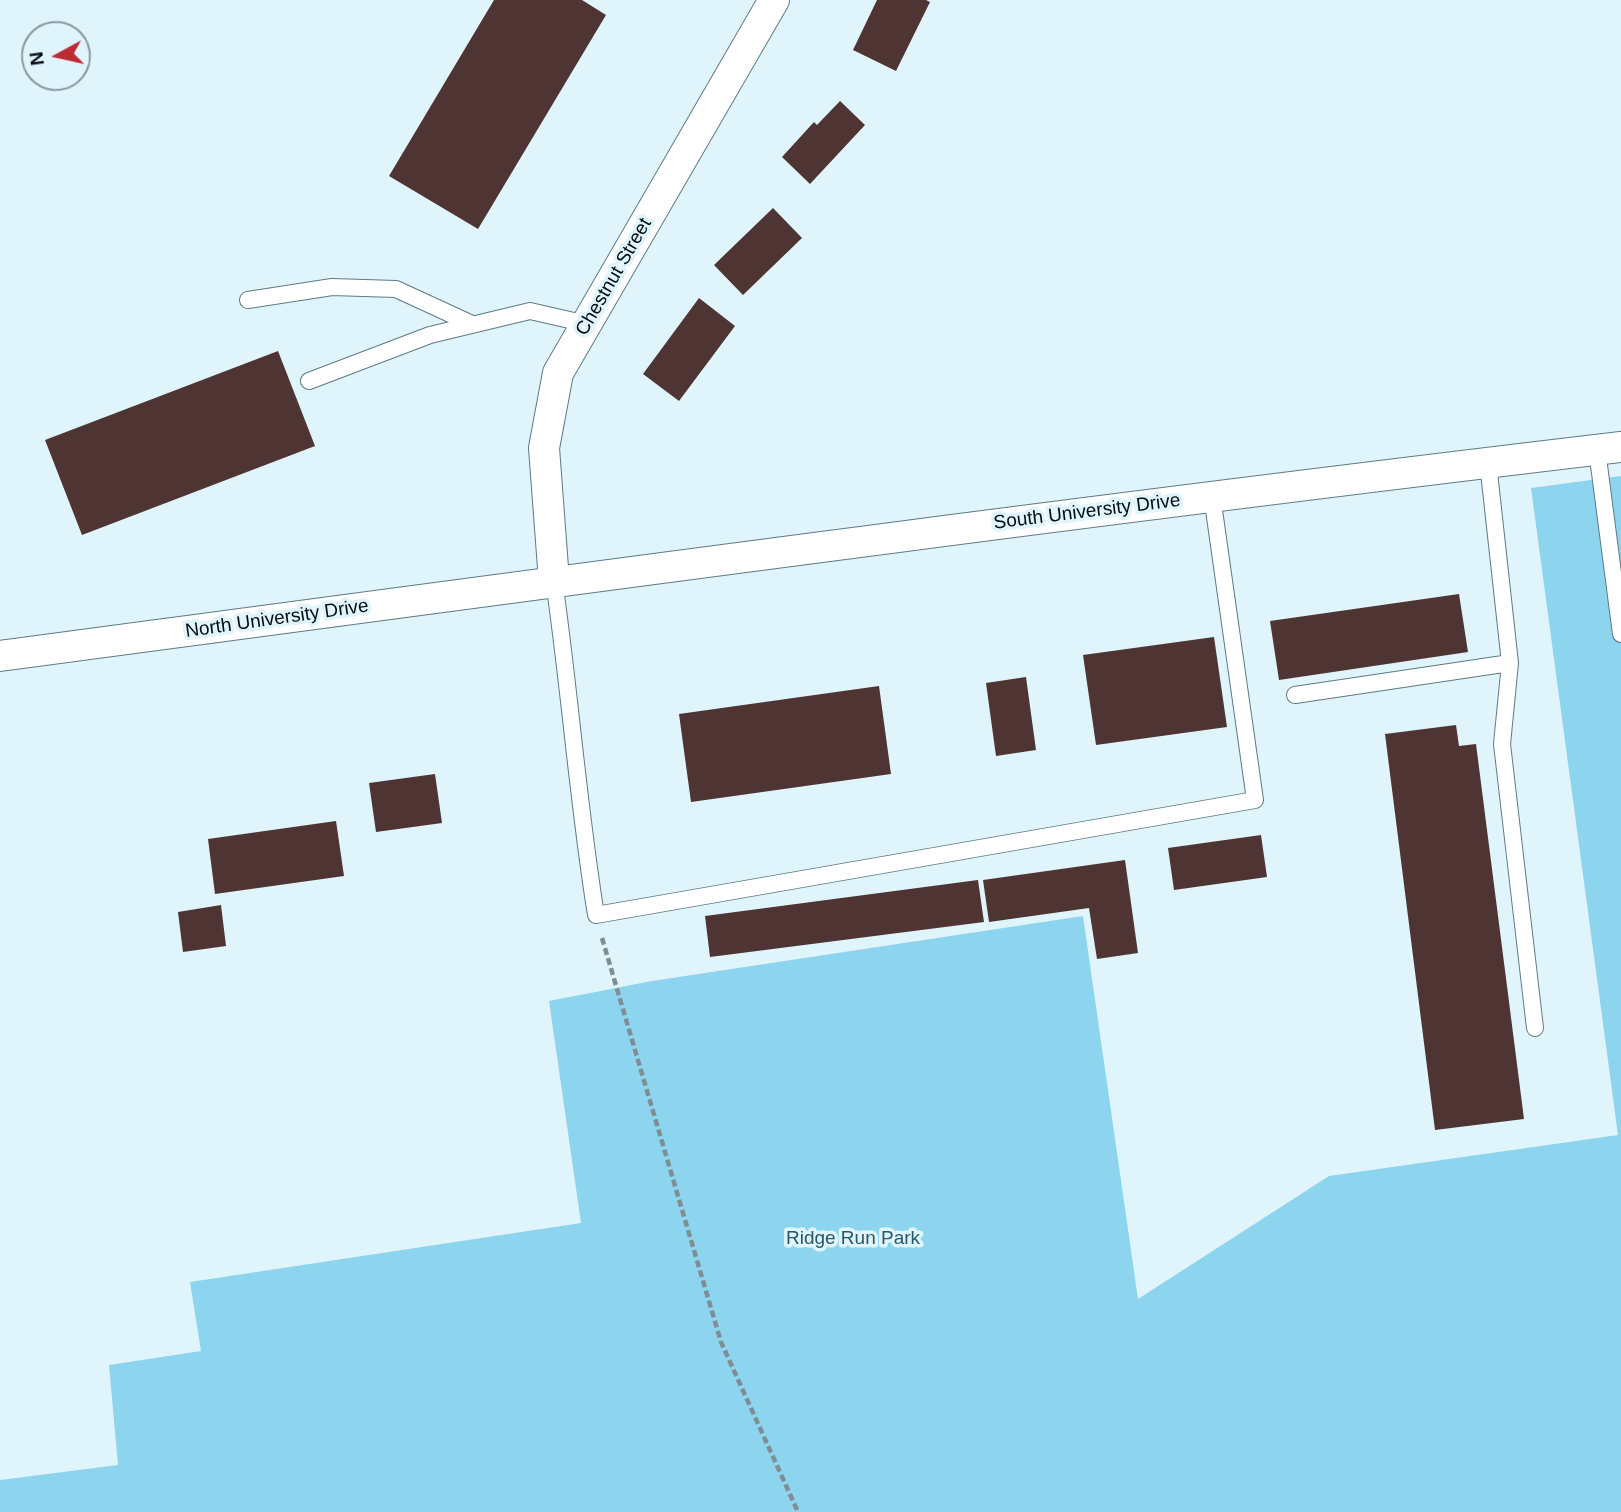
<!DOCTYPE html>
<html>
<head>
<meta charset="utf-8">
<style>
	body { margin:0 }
	#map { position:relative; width:1621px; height:1512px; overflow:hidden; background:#e0f4fc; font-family:Arial,sans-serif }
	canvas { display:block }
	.north { position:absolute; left:21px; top:21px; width:70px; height:70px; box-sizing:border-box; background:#e0f4fc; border:2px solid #88989e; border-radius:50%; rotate:262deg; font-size:19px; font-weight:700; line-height:28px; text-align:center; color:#030d11 }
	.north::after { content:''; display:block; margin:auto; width:24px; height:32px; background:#bb2b33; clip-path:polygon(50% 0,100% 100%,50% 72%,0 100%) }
</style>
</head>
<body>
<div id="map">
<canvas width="1621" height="1512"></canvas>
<div class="north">N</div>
</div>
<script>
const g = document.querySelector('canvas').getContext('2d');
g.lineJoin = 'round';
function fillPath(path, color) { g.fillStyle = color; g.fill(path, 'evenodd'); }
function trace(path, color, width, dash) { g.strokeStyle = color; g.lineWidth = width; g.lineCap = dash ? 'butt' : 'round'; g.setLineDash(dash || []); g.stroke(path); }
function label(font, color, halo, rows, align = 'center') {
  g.font = font + ' Arial,sans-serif'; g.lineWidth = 7; g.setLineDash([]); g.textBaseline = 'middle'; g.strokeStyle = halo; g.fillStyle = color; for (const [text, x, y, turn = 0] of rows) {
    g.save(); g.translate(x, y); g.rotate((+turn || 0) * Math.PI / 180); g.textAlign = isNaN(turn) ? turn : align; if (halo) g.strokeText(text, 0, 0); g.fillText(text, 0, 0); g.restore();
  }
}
fillPath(new Path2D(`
	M1621 476V1512H0V1480L118 1465 109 1365 201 1351 190 1282 581 1223 549 1001 652 981 1083 916 1138 1299 1329 1176 1618 1135 1531 488Z`), '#8dd5ef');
fillPath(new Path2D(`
	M494 0H582L606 15 478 229 389 176Z
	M877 0H926L930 2 896 71 853 50Z
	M840 101 865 125 810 184 782 157 814 122 817 125Z
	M773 208 802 238 743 295 714 265Z
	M699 298 735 326 679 401 643 374Z
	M278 351 315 446 82 535 45 440Z
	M1459 594 1468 652 1279 680 1270 621Z
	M1214 637 1227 727 1096 745 1083 655Z
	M1026 677 1036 750 996 756 986 683Z
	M879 686 891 774 691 802 679 714Z
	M1456 725 1459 746 1476 744 1524 1119 1435 1130 1385 734Z
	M435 774 442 823 376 832 369 783Z
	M336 821 344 876 215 894 208 839Z
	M1261 835 1267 877 1174 890 1168 848Z
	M1125 860 1138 953 1097 959 1089 908 989 922 983 880Z
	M978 880 984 922 710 957 705 916Z
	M221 905 226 946 183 952 178 912Z`), '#4e3432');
const lane = new Path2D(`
	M248 300 332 287 396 289 472 324
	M309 381 430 335 530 311 587 324
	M1597 450 1621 634
	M1488 463 1510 663 1502 744 1535 1028
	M554 581C570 692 578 804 596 915L1255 800 1212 496
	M1295 695 1510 663`);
const street = new Path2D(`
	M554 581 544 448 558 373 774 0
	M0 656C540 584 1080 511 1621 447`);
trace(lane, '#5d7b86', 18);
trace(street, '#5d7b86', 32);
trace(new Path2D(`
	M602 938 721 1342 798 1512`), '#7f8e94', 4.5, [7, 3.5]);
trace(lane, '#fff', 16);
trace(street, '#fff', 30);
label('19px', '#030d11', '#e0f4fc', [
	["Chestnut Street",614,277,-60],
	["South University Drive",1087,512,-7],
	["North University Drive",277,619,-8]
]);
label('19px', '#26596a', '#e0f4fc', [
	["Ridge Run Park",853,1239]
]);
</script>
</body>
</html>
